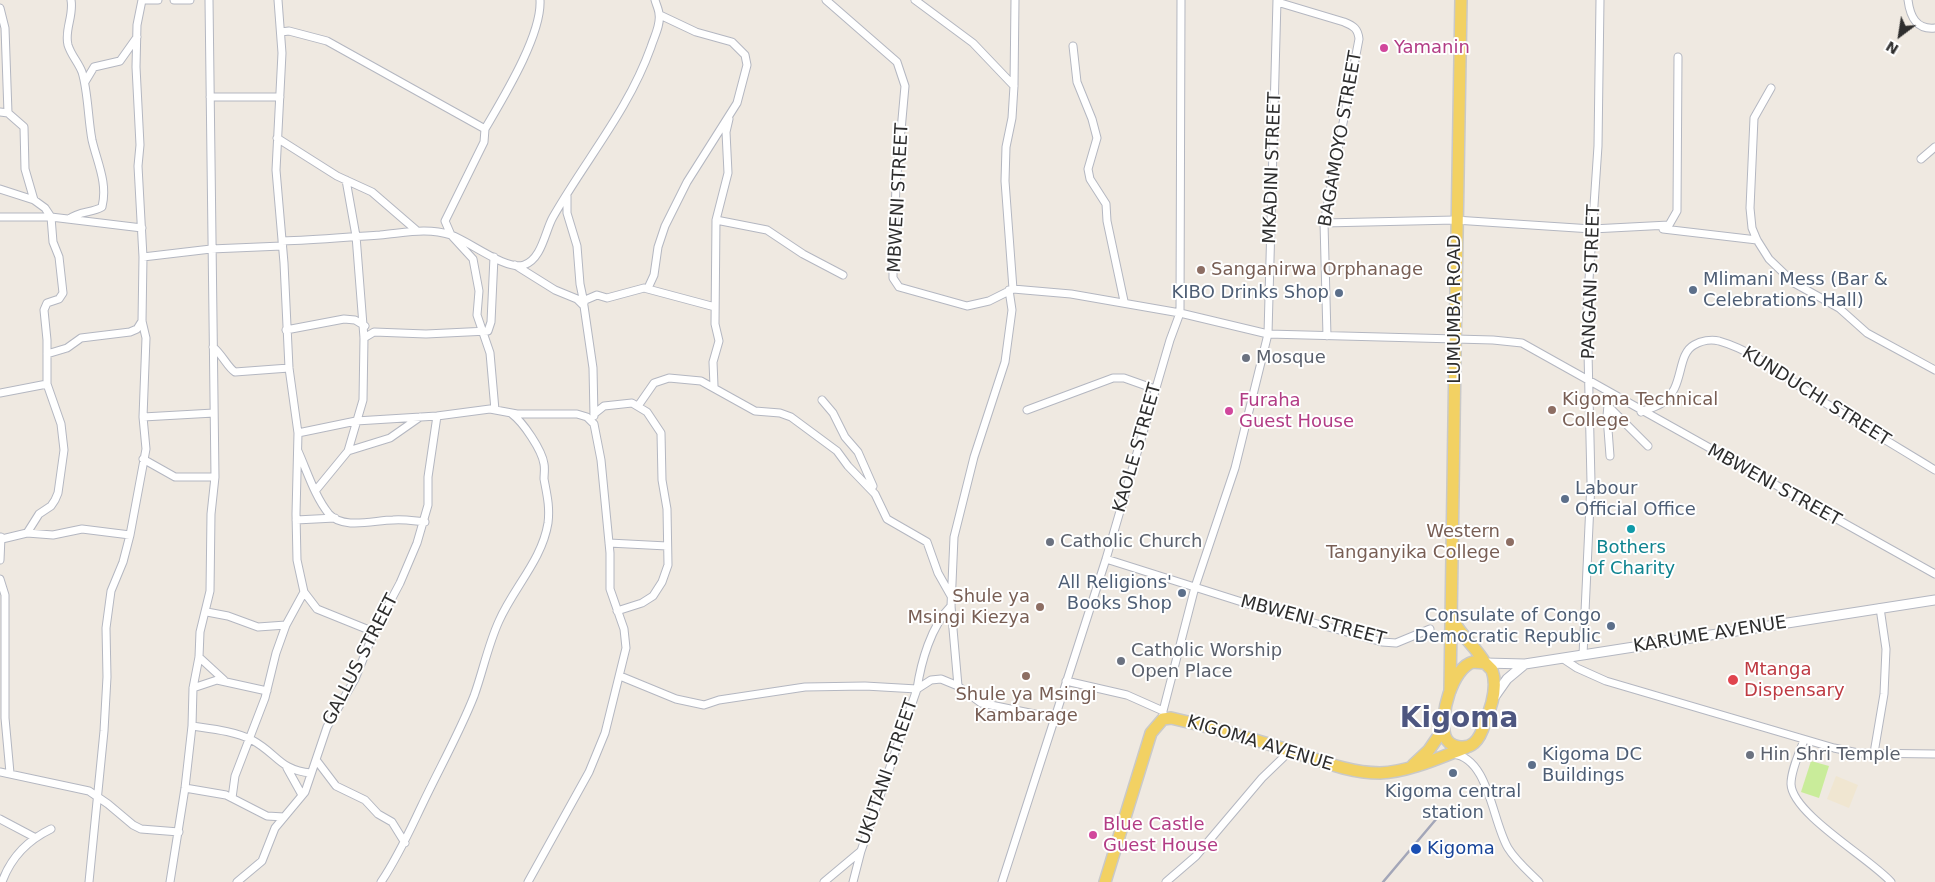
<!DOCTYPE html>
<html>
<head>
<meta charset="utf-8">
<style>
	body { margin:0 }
	#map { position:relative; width:1935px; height:882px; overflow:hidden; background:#efe9e1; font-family:"DejaVu Sans",sans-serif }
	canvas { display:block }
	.north { position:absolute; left:1875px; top:10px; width:50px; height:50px; -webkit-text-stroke:4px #fff; paint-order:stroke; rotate:211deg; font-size:14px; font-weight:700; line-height:20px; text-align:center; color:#2e2e2e }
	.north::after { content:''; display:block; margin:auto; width:18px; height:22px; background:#2e2e2e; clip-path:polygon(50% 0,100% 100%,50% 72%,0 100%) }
</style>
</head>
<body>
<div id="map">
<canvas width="1935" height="882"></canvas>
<div class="north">N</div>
</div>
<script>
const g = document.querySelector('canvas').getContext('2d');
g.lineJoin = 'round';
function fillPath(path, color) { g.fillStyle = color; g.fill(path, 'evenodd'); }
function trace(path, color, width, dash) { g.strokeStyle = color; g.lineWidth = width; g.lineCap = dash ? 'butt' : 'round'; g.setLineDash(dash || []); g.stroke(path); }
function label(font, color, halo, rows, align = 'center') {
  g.font = font + ' "DejaVu Sans",sans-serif'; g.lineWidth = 4; g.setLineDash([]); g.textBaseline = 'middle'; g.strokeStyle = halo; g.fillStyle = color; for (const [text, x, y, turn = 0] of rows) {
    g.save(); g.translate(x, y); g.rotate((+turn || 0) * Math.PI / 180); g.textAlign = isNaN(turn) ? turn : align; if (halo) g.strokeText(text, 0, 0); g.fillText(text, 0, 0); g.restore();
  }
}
fillPath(new Path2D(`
	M1836 776 1858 785 1849 808 1827 799Z`), '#f0e6d1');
fillPath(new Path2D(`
	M1811 761 1829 766 1819 798 1801 792Z`), '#c9ec9a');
const minor = new Path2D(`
	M144 0H158
	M174 0H190
	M278 0 282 53 276 170 284 263 289 368 298 433 296 514 297 560 304 592 317 609 374 632
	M826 0 897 62 905 86 896 186 893 267V278L899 287 967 306 989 301 1013 289 1071 294 1180 313 1268 334 1493 340 1522 343 1935 574
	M915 0 973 43 1014 86
	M1908 0C1910 16 1916 30 1935 28
	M1277 2 1344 22C1354 26 1358 29 1359 39L1324 223 1327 336
	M0 8 5 28 8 113
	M281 32 289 31 327 41 485 129
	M1073 46 1077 82 1092 119 1097 138 1088 169 1090 179 1106 204 1107 221 1124 301
	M85 82 94 67 120 61 137 37
	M1771 88 1754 118 1750 208 1752 228 1757 240 1769 259 1794 283 1839 308 1867 333 1935 370
	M210 97H280
	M0 112 8 113 24 127 25 169 34 200
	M277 138 337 176 372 192 416 230
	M1921 159 1935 147
	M346 180 356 236 364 338 363 400 348 451
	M0 189 34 200 45 208 51 217 53 242 59 257 63 293 59 299 47 303 44 310 47 340V384L61 424 64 450 58 493 55 500 51 506 39 514 27 533
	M567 196V213L577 246 580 284 584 303
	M0 217H51L142 228
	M69 219C79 211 92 213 102 207 108 183 97 162 92 140 88 119 88 91 82 72 78 62 71 55 68 45 64 30 74 16 71 0
	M716 220 767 230 803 254 843 275
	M1324 223 1455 220 1592 229 1669 225 1677 211 1678 57
	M1663 229 1757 240
	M282 241C315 240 347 237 380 235 404 233 427 227 451 235 469 241 506 271 524 265 542 259 545 231 553 217 586 159 628 111 651 47 654 37 661 25 659 14 659 10 656 4 655 0
	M143 257 211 249 282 246
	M515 265 555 290 577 299 584 306 593 368 594 416
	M648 288 654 275 658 247 665 226 687 182 737 103 747 65 745 55 732 42 696 32 660 15
	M1013 289 1005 181 1006 147 1012 118 1014 86 1015 0
	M583 301 597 295 607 298 644 288 715 307
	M286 330 344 319 355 320 365 326
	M364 338 374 332 426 334 488 331 491 322 494 257
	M213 347C222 354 228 368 235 372L289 368
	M47 354 67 348 81 338 130 332 137 329 142 321
	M714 386 713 362 719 341 715 324 716 220 728 173 726 132 729 119
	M0 393 47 384
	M1609 394 1607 416 1610 456
	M822 400 833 413 845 437 858 452 873 486
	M638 406 654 383 669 378 701 381 755 411 780 413 791 417 837 451 848 466 875 494 887 519 927 542 938 573 951 596
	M1608 406 1648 446
	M495 410 490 353 477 315 479 291 473 259 451 235 445 221 484 142 485 129C503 98 542 35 540 0
	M1027 410 1113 378H1124L1155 389
	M1641 412C1647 409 1656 407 1662 403 1685 388 1676 355 1694 345 1701 341 1711 339 1719 341 1754 351 1782 375 1811 394 1852 420 1894 445 1935 470
	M594 414 604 406 632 403 647 412 661 433 662 480 667 509 668 565 662 582 653 596 642 603 617 611
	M143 417 214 413
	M298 433 356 421 437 416 490 409 517 414H577L587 417 594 424 601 460 610 553V589L624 629 626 648 605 733 589 772 528 882
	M298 451C307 471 315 497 329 514 343 530 375 520 393 520 404 519 414 521 425 522
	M143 459 175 477H215
	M316 490 348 451 390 438 420 417
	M296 520 335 518
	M2 539 27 533 53 535 82 529 130 535 146 449 143 417 146 338 142 321 143 257 138 166 140 145 136 67 137 25 142 0
	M609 543 667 546
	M1106 559 1264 609 1382 642 1396 643 1430 629
	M0 560 1 537
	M0 579 5 595V718L10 773
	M207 612 228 616 258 627 286 625
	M1583 655 1591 482 1587 309 1598 146 1600 0
	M199 657 224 680
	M1562 658 1577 668 1606 681 1834 748 1858 753 1935 754
	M620 676 676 699 704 705 719 700 805 687 865 686 917 689C921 662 931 626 951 606
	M1066 681 1127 695 1163 711
	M958 686 951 606 954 537 974 457 1005 362 1012 310 1009 290
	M193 688 217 680 267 691
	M1163 719V711L1195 587 1235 468 1268 334 1277 0
	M192 726C212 729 234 731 252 740 278 754 279 770 311 773
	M1804 740C1799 754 1791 770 1791 784 1792 814 1871 859 1891 882
	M1874 753 1884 694 1886 649 1880 608
	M1453 754C1489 758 1492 821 1508 848 1516 861 1528 871 1539 882
	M317 761 336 786 365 800 378 814 392 822 405 843
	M287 768 302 795
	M0 772 89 791 108 804 133 825 141 829 179 832
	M185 788 226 795 267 816 284 817
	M232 798 235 776 265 698 276 653 286 625 304 592
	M0 819 34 837
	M2 882C11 857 28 840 51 829
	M89 882 104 731 107 677 106 628 111 591 123 562 130 535
	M170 882 185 788 192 726 193 688 199 657 200 632 210 591 211 514 215 477 209 0
	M237 882 262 861 275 828 305 792 327 727 355 679 374 632 400 583 417 543 428 505V477L437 416
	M381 882C398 857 409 832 422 805 439 769 459 734 474 696 483 671 488 645 499 621 514 587 542 560 548 523 550 507 547 495 544 479 544 474 545 469 544 464 542 450 523 422 512 414
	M824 882 861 851
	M853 882 861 851 917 689 931 680 941 679 958 686 981 703 1054 718
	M1002 882 1106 559 1170 340 1180 313 1181 0
	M1166 882 1196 856 1262 778 1290 751`);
const tertiary = new Path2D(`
	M1485 663 1525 664 1935 600
	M1495 696 1507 679 1525 664`);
const primary = new Path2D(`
	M1453 620C1461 636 1476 647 1485 663
	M1473 662 1485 663 1492 670C1498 687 1492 706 1485 722 1483 729 1480 738 1474 743 1466 750 1449 748 1445 736 1439 717 1452 668 1473 662Z
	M1450 691C1454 461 1456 230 1461 0
	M1413 765 1429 750 1444 728
	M1105 882 1151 733 1163 719 1171 718C1211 727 1250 738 1288 750 1319 760 1348 773 1380 773 1409 772 1441 757 1467 747`);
trace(minor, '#b4b7c1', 9);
trace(tertiary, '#b4b7c1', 11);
trace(primary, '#c9c9c9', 14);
trace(minor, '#fff', 7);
trace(tertiary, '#fff', 9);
trace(primary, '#f2d163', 11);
trace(new Path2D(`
	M1383 882 1443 811`), '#a3a6b8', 2.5);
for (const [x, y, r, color] of [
	[1384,48,5,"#d1479c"],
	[1201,270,5,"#8d6e63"],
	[1693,290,5,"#5c6f8a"],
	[1339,293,5,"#5c6f8a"],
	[1246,358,5,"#6b7280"],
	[1552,410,5,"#8d6e63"],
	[1229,411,5,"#d1479c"],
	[1565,499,5,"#5c6f8a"],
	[1631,529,5,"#0f9aa8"],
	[1050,542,5,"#6b7280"],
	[1510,542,5,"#8d6e63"],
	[1182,593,5,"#5c6f8a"],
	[1040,607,5,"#8d6e63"],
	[1611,626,5,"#5c6f8a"],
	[1121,661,5,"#6b7280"],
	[1026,676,5,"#8d6e63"],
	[1733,680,6,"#e0444e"],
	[1750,755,5,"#6b7280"],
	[1532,765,5,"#5c6f8a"],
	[1453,773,5,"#5c6f8a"],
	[1093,835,5,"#d1479c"],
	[1416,849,6,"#1a4fb4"]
]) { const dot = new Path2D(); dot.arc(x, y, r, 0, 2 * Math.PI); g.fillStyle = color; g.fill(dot); trace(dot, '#fff', 2); }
label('18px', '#b23c85', '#fff', [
	["Yamanin",1394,48],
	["Furaha",1239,401],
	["Guest House",1239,422],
	["Blue Castle",1103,825],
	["Guest House",1103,846]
], 'left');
label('18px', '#2e2e2e', '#fff', [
	["BAGAMOYO STREET",1341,139,-80],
	["MKADINI STREET",1273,168,-88],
	["MBWENI STREET",899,198,-87],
	["PANGANI STREET",1592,282,-88],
	["LUMUMBA ROAD",1455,309,-90],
	["KUNDUCHI STREET",1816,397,32],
	["KAOLE STREET",1138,448,-74],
	["MBWENI STREET",1774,486,29],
	["MBWENI STREET",1313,621,15],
	["KARUME AVENUE",1710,635,-9],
	["GALLUS STREET",361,660,-63],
	["KIGOMA AVENUE",1260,744,17],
	["UKUTANI STREET",888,772,-71]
]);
label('18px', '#785e54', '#fff', [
	["Sanganirwa Orphanage",1211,270],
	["Kigoma Technical",1562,400],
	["College",1562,421],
	["Western",1500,532,"right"],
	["Tanganyika College",1500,553,"right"],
	["Shule ya",1030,597,"right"],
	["Msingi Kiezya",1030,618,"right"],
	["Shule ya Msingi",1026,695,"center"],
	["Kambarage",1026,716,"center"]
], 'left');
label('18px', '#4e5e75', '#fff', [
	["Mlimani Mess (Bar &",1703,280],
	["Celebrations Hall)",1703,301],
	["KIBO Drinks Shop",1329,293,"right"],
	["Labour",1575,489],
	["Official Office",1575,510],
	["All Religions'",1172,583,"right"],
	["Books Shop",1172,604,"right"],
	["Consulate of Congo",1601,616,"right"],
	["Democratic Republic",1601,637,"right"],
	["Kigoma DC",1542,755],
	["Buildings",1542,776],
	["Kigoma central",1453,792,"center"],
	["station",1453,813,"center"]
], 'left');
label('18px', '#5b616d', '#fff', [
	["Mosque",1256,358],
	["Catholic Church",1060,542],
	["Catholic Worship",1131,651],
	["Open Place",1131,672],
	["Hin Shri Temple",1760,755]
], 'left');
label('18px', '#0d838f', '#fff', [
	["Bothers",1631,548],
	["of Charity",1631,569]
]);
label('18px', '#be3a42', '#fff', [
	["Mtanga",1744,670],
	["Dispensary",1744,691]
], 'left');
label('18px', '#164399', '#fff', [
	["Kigoma",1427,849]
], 'left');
label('bold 28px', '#4d5680', '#fff', [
	["Kigoma",1459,720]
]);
</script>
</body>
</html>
